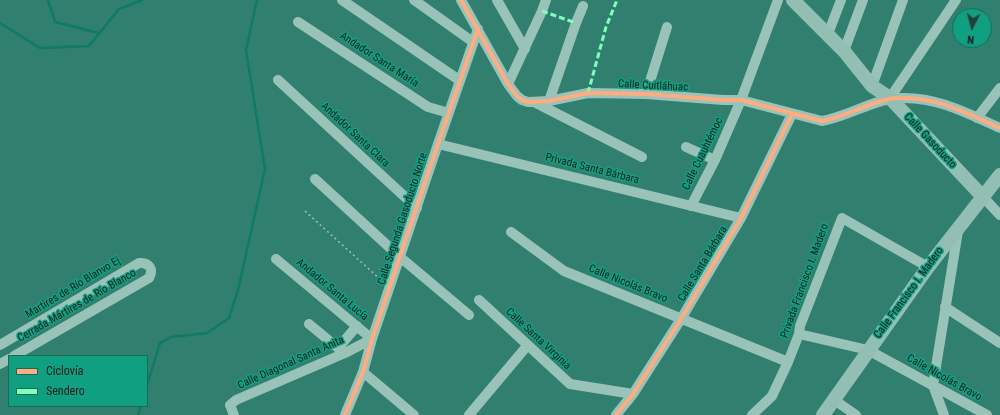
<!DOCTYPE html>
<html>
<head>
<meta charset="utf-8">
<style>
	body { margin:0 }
	#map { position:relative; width:1000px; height:415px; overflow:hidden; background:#317f6e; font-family:"Roboto Condensed",sans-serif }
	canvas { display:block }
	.legend { position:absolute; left:8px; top:355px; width:140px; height:52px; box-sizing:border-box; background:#119f81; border:1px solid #166b59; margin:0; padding:5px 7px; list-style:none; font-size:12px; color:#1d1d1d }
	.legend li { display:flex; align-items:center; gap:8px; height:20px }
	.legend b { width:20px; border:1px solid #166b59 }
	.north { position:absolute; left:952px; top:8px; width:40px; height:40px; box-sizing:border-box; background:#119f81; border:1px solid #166b59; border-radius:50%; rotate:186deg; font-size:11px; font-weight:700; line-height:16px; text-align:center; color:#1d1d1d }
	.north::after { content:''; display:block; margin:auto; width:14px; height:18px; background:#243f39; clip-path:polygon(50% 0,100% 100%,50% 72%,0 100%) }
</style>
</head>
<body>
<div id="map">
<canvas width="1000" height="415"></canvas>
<ul class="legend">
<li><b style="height:5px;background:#ffac80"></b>Ciclovía</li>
<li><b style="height:5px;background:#80ffba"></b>Sendero</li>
</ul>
<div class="north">N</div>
</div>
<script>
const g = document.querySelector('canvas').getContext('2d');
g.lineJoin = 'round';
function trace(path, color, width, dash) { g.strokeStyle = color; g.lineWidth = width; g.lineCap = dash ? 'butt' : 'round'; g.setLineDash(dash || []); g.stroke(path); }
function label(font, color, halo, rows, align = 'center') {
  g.font = font + ' "Roboto Condensed",sans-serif'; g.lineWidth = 3; g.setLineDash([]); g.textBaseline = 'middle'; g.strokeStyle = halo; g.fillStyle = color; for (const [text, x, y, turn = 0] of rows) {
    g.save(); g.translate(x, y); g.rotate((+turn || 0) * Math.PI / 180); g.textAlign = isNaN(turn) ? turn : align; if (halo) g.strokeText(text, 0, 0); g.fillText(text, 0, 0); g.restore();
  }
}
trace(new Path2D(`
	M48 0 55 22 99 33
	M0 23 40 48 89 46 119 9 142 0
	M147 385 160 343 171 337 207 333 229 318 238 290 265 169 246 50 257 0
	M138 415 141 406`), '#0e7b65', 2.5);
trace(new Path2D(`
	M305 211 382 281`), '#99c2b9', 1.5, [2, 3]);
trace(new Path2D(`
	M342 0 459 80
	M414 0 473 42
	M461 0 508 84 517 96 522 100 528 102 549 101 588 93 646 94 723 100H741L822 121C845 117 866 104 889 99 894 98 899 98 904 98 940 98 968 114 1000 128
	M497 0 525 49
	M298 22 428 107 449 113
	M828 34 841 0
	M844 51 863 0
	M278 80 417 208
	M508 84 542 11 546 0
	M872 86 903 0
	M646 94 667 27
	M890 98 956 0
	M549 101 576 23 583 6
	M536 103 642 157
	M977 118 1000 88
	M438 144 741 218
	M686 147 715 160
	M315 179 400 257 469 315
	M983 197 1000 215
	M691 206 715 160 741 100 778 0
	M511 232 564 271 788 362
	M479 300 570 384 633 394
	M945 307 1000 343
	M309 324 338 348 345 353
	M799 334 868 350 987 415
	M0 345 139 263C149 262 154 269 149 278L14 356
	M338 348 357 326
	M0 364 9 359
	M363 372 414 415
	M833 399 856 415
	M234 415 230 405 236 400 345 353 372 339 276 259
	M345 415 363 372 372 339 438 144 478 29
	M469 415 527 346
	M616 415 633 394 681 319 741 218 792 114
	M752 415 772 396 788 362 799 334 800 326 842 218 928 267
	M944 415 933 385 958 231`), '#99c2b9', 10);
trace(new Path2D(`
	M793 0 844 51 872 86 890 98 983 197
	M823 415 928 267 1000 175`), '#93beb4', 14);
trace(new Path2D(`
	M542 11 576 23
	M588 93 606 27 617 0`), '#80ffba', 3, [6, 3]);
trace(new Path2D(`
	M461 0 508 84 517 96 522 100 528 102 549 101 588 93 646 94 723 100H741L822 121C845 117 866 104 889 99 894 98 899 98 904 98 940 98 968 114 1000 128
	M345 415 363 372 372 339 438 144 478 29
	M616 415 633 394 681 319 741 218 792 114`), '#ffac80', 4);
label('11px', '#1d1d1d', '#119f81', [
	["Andador Santa María",379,60,33],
	["Calle Cuitláhuac",653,86,3],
	["Andador Santa Clara",355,135,43],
	["Calle Gasoducto",930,141,47],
	["Calle Cuauhtémoc",703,154,-64],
	["Privada Santa Bárbara",592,169,14],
	["Calle Segunda Gasoducto Norte",403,219,-72],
	["Calle Santa Bárbara",703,264,-59],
	["Privada Francisco I. Madero",805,281,-70],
	["Calle Nicolás Bravo",628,284,22],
	["Martires de Río Blanvo Ej",73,288,-31],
	["Andador Santa Lucía",332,290,40],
	["Calle Francisco I. Madero",909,293,-54],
	["Cerrada Mártires de Río Blanco",77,306,-30],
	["Calle Santa Virginia",538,339,43],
	["Calle Diagonal Santa Anita",291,363,-24],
	["Calle Nicolás Bravo",944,378,29]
]);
</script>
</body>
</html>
